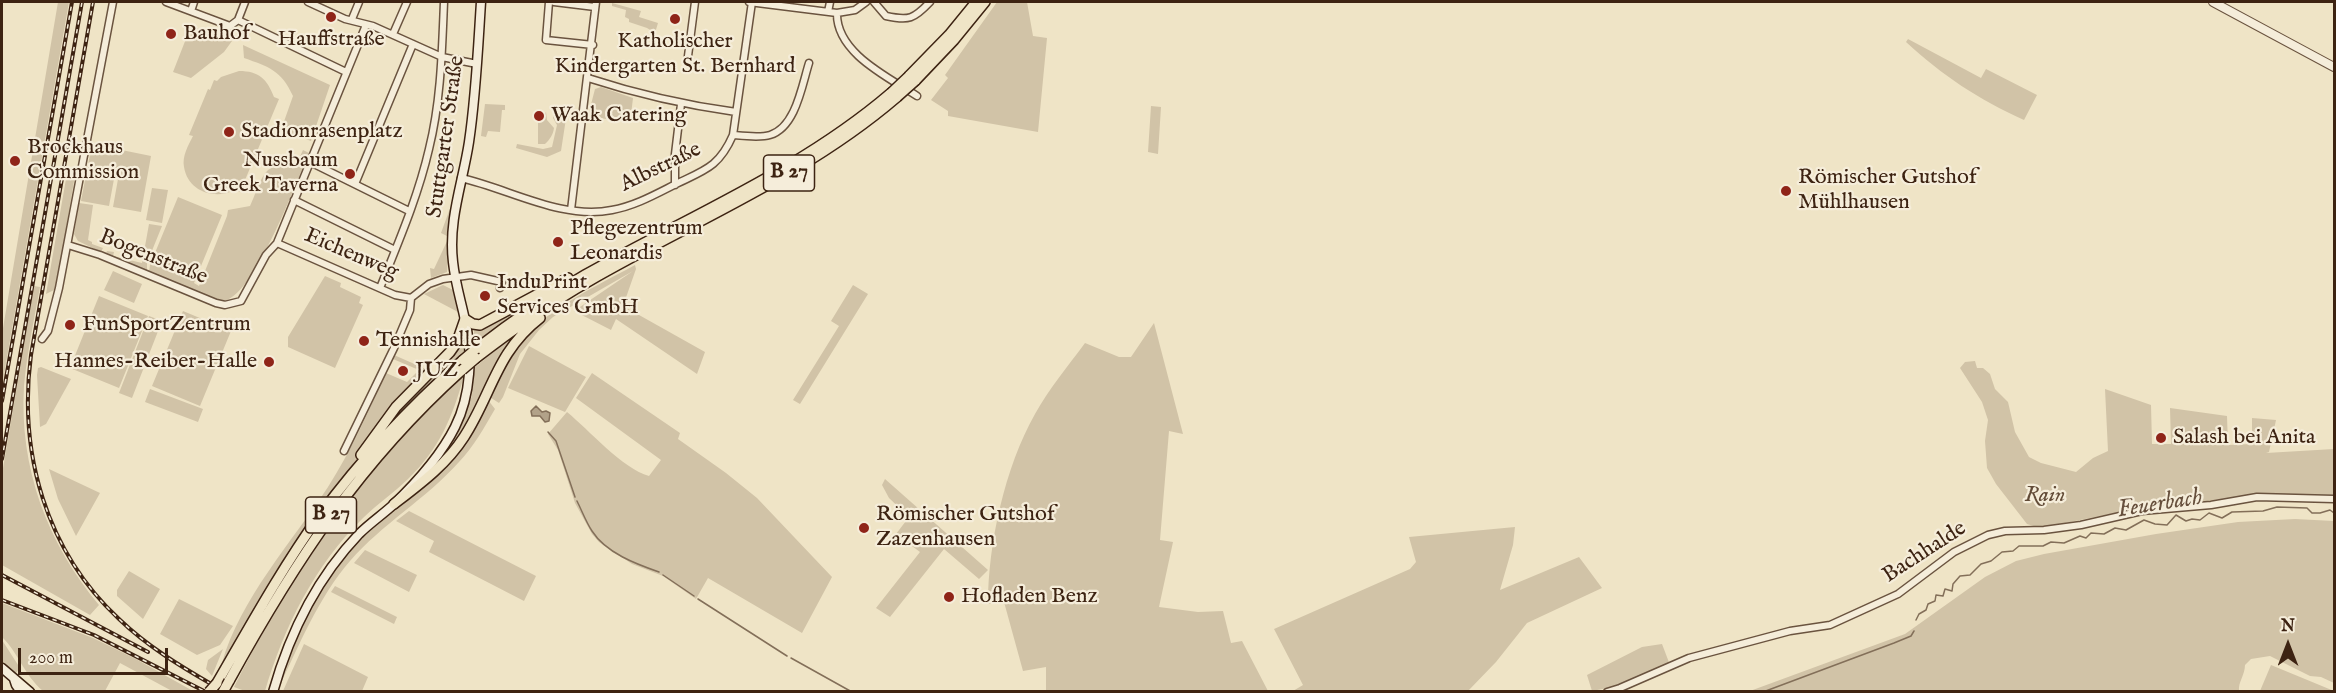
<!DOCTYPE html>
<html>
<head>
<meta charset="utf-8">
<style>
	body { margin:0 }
	#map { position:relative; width:2336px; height:693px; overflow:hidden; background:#efe4c6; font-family:"IM FELL English",serif }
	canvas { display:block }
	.frame { position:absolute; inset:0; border:3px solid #3d2312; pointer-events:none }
	.north { position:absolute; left:2258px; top:615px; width:60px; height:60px; -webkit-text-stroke:4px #f5edda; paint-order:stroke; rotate:0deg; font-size:16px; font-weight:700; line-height:24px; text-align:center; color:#3d2312 }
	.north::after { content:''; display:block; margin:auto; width:21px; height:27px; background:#3d2312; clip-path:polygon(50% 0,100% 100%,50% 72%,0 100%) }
	.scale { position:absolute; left:18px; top:648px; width:150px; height:27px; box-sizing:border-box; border:3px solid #3d2312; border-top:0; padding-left:8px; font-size:18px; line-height:21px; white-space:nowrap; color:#3d2312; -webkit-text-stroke:4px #f5edda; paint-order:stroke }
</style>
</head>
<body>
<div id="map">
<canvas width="2336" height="693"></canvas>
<div class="frame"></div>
<div class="north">N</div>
<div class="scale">200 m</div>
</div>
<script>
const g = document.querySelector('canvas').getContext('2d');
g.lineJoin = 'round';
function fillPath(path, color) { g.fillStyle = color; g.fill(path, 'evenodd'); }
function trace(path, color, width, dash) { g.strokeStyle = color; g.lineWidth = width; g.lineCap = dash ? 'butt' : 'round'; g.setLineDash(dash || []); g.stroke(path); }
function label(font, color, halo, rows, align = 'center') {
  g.font = font + ' "IM FELL English",serif'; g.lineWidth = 4.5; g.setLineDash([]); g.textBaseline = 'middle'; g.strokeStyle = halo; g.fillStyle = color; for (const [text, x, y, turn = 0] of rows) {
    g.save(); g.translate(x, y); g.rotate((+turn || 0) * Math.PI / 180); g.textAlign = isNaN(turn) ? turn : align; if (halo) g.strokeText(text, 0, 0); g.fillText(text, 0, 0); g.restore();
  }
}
fillPath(new Path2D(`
	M58 2H69L2 386V334Z
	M997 2H1027L1033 36 1047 38 1038 132 948 116V111L931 100 948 78 945 75Z
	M612 3 641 11 639 17 658 23 655 33 647 28 629 22V19L625 17 626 10 612 6Z
	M191 26 232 41 224 52 191 78 173 72Z
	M1908 39 1981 78 1986 69 2037 95 2024 120C1978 99 1943 76 1906 42Z
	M243 45 330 85 311 141 281 130 293 96C281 70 269 67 244 58Z
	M239 71C259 71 267 79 274 97L279 99 240 192 235 190C215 200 188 192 184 167 182 156 188 146 193 136L189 135 208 89 210 90 214 80 217 81 221 77Z
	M601 87 633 98 630 123 588 116 595 89Z
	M485 104 505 105V110H502L500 132 488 131 486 137 481 136Z
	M1151 106 1161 107 1158 154 1148 152Z
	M546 112 547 120 554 128C553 135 550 139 545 144H538V120L542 119Z
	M553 112H567L561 151 547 157 516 148 517 144 543 149 552 147 557 125 553 118Z
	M92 144 151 156 141 212 113 207 118 179H114L109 206 81 201Z
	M303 150 309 153C297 180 252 303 221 301L149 272 150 265 178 197 222 215 194 283 199 286 227 216 228 210 250 206C255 196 260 177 268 170 283 159 290 180 303 150Z
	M67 173 75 175 56 289 46 294Z
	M152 188 168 190 162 223 146 220Z
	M79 203 93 205 88 240 92 242V244L103 248 101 252 78 241 74 234Z
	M452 203 447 272 431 278 430 268 434 269 449 237 441 233Z
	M149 224 162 226 147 263V273L105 256 107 251 114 252 113 256 142 263Z
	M635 265 636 269 623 306 705 352 697 374 616 319 611 330 574 311 633 271 553 317 539 330 520 354 503 397 499 403 488 396C492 387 496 376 501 367 529 317 587 291 635 265Z
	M113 271 142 284 134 303 104 290Z
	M325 276 341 283 340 287 361 297 359 303 363 305 335 368 288 347V337Z
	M443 285 453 290 458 312 424 294Z
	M853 285 868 294 800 404 793 400 839 326 831 321Z
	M34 286 40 287C34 320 27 353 24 386 19 467 47 543 99 605L90 615 2 565V474Z
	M554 290 474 345V329H479Z
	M99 296 148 316 119 388 70 368Z
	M183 311 231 331 200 406 152 386Z
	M149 316 162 321 132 398 119 393Z
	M1154 323 1183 434 1169 431 1160 540 1173 542 1159 607 1198 612 1223 611 1231 643 1242 641 1268 691H1046V667L1023 671 1004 602 988 604C988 544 1005 467 1035 414 1049 389 1068 366 1085 343L1119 357H1131Z
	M523 328 468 426 439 464 436 463 461 422 472 396 474 368Z
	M463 335 464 354 373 443 390 419Z
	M529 346 586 377 565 412 508 388Z
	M394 355 428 370 358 457 290 548 222 663C240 599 292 542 328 487 351 451 368 412 386 373L407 382 419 370 393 359Z
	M1975 361 1977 368H1983L1990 374 1995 389 2008 402 2015 432 2029 457 2041 463 2076 472 2093 458 2108 451 2105 389 2151 405 2152 444H2171L2170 408 2227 416 2228 445 2252 444V418L2276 420 2269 452 2266 453 2334 449V495L2258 494 2185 504 2145 507 2040 528 2027 524 1996 484 1987 468 1985 441 1988 420 1982 402 1960 368 1965 362Z
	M41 367 71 379 46 424 40 427 37 375 38 368Z
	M592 373 680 433 678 439 726 473 757 498 832 577 802 633 708 578 696 599 663 576 632 564 599 542 592 534 575 503 558 450 548 434 567 412C589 430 623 469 649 476L661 460 576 398Z
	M464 376C452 418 440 448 408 479 394 493 377 504 363 518 314 566 284 627 265 691H245L234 687C280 596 336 510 406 434 424 414 442 393 464 376Z
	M150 389 203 409 198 422 145 402Z
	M488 400 495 409C484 428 474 446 459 462 426 499 382 524 350 561 318 598 299 646 278 689 294 631 324 573 369 532 391 511 419 495 439 472 457 452 472 423 488 400Z
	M49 469 100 493 76 536 58 499Z
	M885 479 988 570 979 579 944 549 890 617 876 608 920 552 896 534 909 517 889 498 882 485Z
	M409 511 536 576 524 601 429 552 434 541 396 521Z
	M2295 519 2334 521V683L2321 677 2310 676 2270 656 2251 659 2245 665C2245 675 2238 682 2239 691H1750L1905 634 1985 577 2016 561 2044 554 2156 534 2238 522Z
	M1515 527 1513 545 1500 590 1579 557 1602 588 1527 623 1496 662 1468 691H1293L1303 685 1274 629 1410 569 1416 562 1409 537Z
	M365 550 417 575 409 592 354 563Z
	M129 571 160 589 143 619 117 596V590Z
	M335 586 397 617 394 624 331 592Z
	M179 599 233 626 220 645 197 655 160 634Z
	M2 603 93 638 136 659 193 691H172L120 663 105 691H43C24 675 18 652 2 637Z
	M2 640 20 668 16 673 2 662Z
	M304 644 368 677 362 691H283Z
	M1662 644 1670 665 1618 686 1592 691 1587 675 1642 647Z
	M223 649 212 676 206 669 208 660Z
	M2271 665 2334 691H2260Z`), '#d1c3a7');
const water = new Path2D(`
	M536 406 542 412 546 411 550 413 549 421 545 422 540 416H532L531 411Z`);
fillPath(water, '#b2a289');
trace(water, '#836f59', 1.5);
trace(new Path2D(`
	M548 432 556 441 575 497
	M577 501C582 511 586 522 592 531 606 553 636 564 659 572
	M663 575 694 596
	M698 599 787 656
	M1916 620 1919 614 1926 610 1928 604 1935 601 1936 595 1943 596 1945 589 1952 591 1953 584 1960 576 1970 575 1981 564 1991 561 2002 552 2013 551 2019 546H2043L2051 542 2064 543 2080 536 2086 538 2091 533 2104 534 2115 528 2126 530 2144 520 2155 524 2167 525 2176 515 2186 521 2192 519 2200 520 2209 513 2222 518 2232 512 2263 511 2277 507 2307 508 2312 513H2320L2330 510 2334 513
	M791 658 852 692
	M1763 692 1894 643 1911 636 1914 631`), '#836f59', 1.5);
const minor = new Path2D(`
	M166 2 230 26 238 20 245 2
	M308 2 345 19 373 26 442 57 477 64
	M549 2 546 40 593 45
	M554 2 595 7
	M749 2 837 13 855 10 866 2
	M874 2 886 16C909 21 914 19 930 2
	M191 11 194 2
	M828 12 830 2
	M837 13C836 53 888 77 917 96
	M352 19 359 2
	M238 20 346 72
	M393 34 407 2
	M688 56 695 2
	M588 78C637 94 685 105 736 112
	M733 135C744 136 760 138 770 135 796 127 802 85 809 63
	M310 162 409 211
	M461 178C510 189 561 220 612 210 635 206 656 194 676 184 705 170 719 167 733 135L752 2
	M355 184 413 44
	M675 185V154L681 104
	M294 200 395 250
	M571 210 596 2
	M277 243 395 295 411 298
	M68 245 100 255 216 303 225 305 241 301 266 255 277 243 366 25
	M380 288C398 243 418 197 429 149 441 101 442 50 444 2
	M411 298 429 284 443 279 471 275 502 282 500 288
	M42 339 48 331 59 288 113 2
	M344 451 394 348 410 310 411 298
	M1607 692 1620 688 1689 658 1790 631 1830 625 1898 594 1954 552 1988 535 2005 531 2044 530 2081 525 2142 511 2211 505 2257 497 2334 499`);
const tertiary = new Path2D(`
	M2213 2 2334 67`);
const secondary = new Path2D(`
	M2 668 30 692
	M14 679 16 685 21 692
	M273 692C290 632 316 579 359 534 370 523 382 515 393 505 416 483 441 455 455 427 471 395 473 354 465 320 461 301 455 282 453 262 448 220 463 182 469 142 476 95 478 48 481 2`);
const trunk = new Path2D(`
	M909 76 949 35 976 2
	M915 81 954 40 985 2
	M476 349C511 322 547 297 585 275 689 216 800 171 891 93
	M476 358C512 330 549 304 589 281 693 221 805 176 897 97
	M361 455 396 407 450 352 457 342 465 319 473 324 480 325 568 278
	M394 504C420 484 446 465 464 437 492 394 496 352 540 318
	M229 681C295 561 360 462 462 370
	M217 683C250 626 282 568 320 515 362 458 410 407 463 360`);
trace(minor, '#6a533f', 9);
trace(tertiary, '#6a533f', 10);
trace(secondary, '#3d2312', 11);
trace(trunk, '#3d2312', 12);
trace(minor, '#f5edda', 6);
trace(tertiary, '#f5edda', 8);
trace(secondary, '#f5edda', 8);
trace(trunk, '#efe4c6', 9);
const rail = new Path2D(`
	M93 2 31 355C18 453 46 551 119 619 147 646 180 666 213 685
	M2 401 72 2
	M2 459 82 2
	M2 575 148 652
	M2 600 94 635 206 692`);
trace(rail, '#3d2312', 4);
trace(rail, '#f5edda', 1.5, [4.5]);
const trunkBridge = new Path2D(`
	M891 93 909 76
	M897 97 915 81
	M463 360 476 349
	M462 370 476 358
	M209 692 217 683
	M223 692 229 681`);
trace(trunkBridge, '#3d2312', 12, []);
trace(trunkBridge, '#efe4c6', 9);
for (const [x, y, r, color] of [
	[331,17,6,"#8f2418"],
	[675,19,6,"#8f2418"],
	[171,34,6,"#8f2418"],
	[539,116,6,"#8f2418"],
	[229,132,6,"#8f2418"],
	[15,161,6,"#8f2418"],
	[350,174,6,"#8f2418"],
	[1786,191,6,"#8f2418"],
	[558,242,6,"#8f2418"],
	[485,296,6,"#8f2418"],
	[70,325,6,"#8f2418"],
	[364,341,6,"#8f2418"],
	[269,362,6,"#8f2418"],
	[403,371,6,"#8f2418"],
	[2161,438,6,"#8f2418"],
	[864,528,6,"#8f2418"],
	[949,597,6,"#8f2418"]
]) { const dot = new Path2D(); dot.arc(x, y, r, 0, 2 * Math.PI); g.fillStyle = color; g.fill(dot); trace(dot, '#f5edda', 2); }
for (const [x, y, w] of [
	[789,173,51],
	[331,515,51]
]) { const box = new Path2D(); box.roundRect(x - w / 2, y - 18, w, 36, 4.5); g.fillStyle = '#f5edda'; g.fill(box); trace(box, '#3d2312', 1.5); }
label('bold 21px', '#3d2312', null, [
	["B 27",789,173],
	["B 27",331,515]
]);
label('22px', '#3d2312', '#f5edda', [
	["Bauhof",183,34],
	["Hauffstraße",331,40,"center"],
	["Katholischer",675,42,"center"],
	["Kindergarten St. Bernhard",675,67,"center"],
	["Waak Catering",551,116],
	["Stadionrasenplatz",241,132],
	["Brockhaus",27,148],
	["Commission",27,173],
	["Nussbaum",338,161,"right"],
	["Greek Taverna",338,186,"right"],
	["Römischer Gutshof",1798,178],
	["Mühlhausen",1798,203],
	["Pflegezentrum",570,229],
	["Leonardis",570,254],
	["InduPrint",497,283],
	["Services GmbH",497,308],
	["FunSportZentrum",82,325],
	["Tennishalle",376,341],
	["Hannes-Reiber-Halle",257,362,"right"],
	["JUZ",415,371],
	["Salash bei Anita",2173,438],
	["Römischer Gutshof",876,515],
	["Zazenhausen",876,540],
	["Hofladen Benz",961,597]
], 'left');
label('22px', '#3d2312', '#f5edda', [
	["Stuttgarter Straße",447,137,-82],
	["Albstraße",661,168,-26],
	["Eichenweg",351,255,23],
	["Bogenstraße",153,258,22],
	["Bachhalde",1925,553,-33]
]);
label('italic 22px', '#624b37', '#f5edda', [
	["Rain",2045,496]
]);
label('italic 24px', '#664f3c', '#f5edda', [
	["Feuerbach",2160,505,-9]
]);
</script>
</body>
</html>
